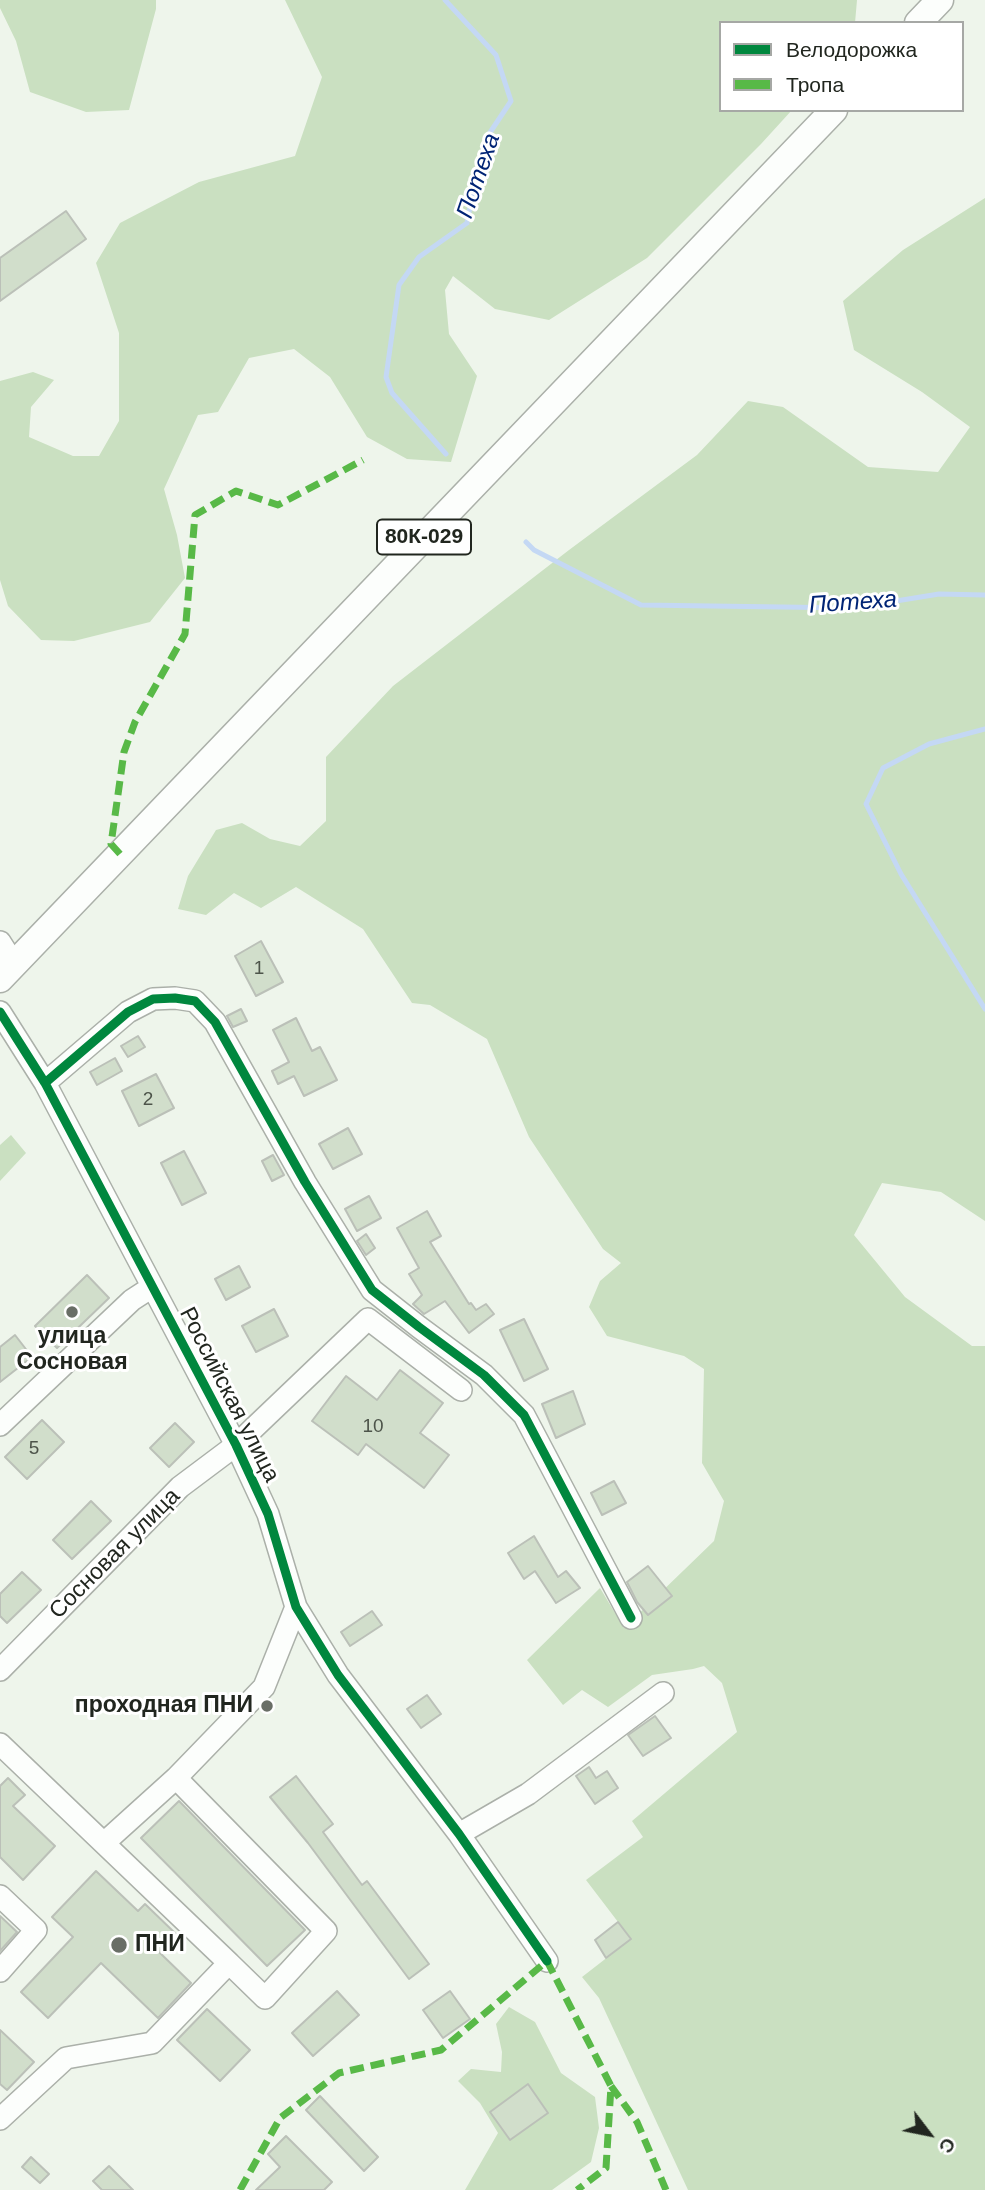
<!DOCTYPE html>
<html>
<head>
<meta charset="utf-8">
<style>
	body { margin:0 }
	#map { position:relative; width:985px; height:2190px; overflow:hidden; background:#eef5eb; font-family:Helvetica,sans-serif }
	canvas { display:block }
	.legend { position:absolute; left:719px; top:21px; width:245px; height:91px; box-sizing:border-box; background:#fff; border:2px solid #a6a8a5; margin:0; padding:9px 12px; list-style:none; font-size:21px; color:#21261f }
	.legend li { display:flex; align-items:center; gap:14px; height:35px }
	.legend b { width:35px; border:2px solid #a6a8a5 }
	.north { position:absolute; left:894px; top:2099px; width:70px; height:70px; -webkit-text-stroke:5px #fff; paint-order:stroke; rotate:122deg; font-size:19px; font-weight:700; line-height:28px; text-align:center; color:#21261f }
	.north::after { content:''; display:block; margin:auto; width:24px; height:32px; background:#21261f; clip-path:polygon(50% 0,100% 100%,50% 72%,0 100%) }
</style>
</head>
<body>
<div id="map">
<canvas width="985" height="2190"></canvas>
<ul class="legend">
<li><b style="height:9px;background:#00873e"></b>Велодорожка</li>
<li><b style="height:9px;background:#58b947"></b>Тропа</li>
</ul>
<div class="north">С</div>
</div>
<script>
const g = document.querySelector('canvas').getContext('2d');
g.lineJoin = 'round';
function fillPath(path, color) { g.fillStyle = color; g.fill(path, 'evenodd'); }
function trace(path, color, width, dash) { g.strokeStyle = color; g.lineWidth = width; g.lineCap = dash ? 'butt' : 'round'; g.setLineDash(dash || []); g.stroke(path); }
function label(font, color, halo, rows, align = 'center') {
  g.font = font + ' Helvetica,sans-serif'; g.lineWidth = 6; g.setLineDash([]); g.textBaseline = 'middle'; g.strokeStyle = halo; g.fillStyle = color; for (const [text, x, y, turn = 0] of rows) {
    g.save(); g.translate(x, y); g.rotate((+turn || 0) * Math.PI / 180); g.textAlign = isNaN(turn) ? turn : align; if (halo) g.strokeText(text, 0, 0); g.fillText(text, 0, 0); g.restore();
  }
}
fillPath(new Path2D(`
	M0 0H156V9L129 110 86 112 30 92 16 41 0 8Z
	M285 0H857L855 23H721V110H792L761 144 647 258 549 320 495 309 453 276 445 290 449 334 477 376 451 462 407 459 367 437 330 377 294 349 249 358 218 412 198 415 164 489 177 535 185 578 150 622 74 641 41 640 8 606 0 580V381L33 372 54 380 31 407 29 437 73 456H99L119 421V333L96 263 120 223 199 182 295 156 322 77Z
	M985 198V1221L941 1192 882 1183 854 1235 905 1297 972 1346H985V2190H688L599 1998 582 1977 631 1939 586 1880 643 1837 632 1821 737 1732 722 1683 704 1666 693 1669 652 1675 608 1707 582 1690 563 1705 527 1660 600 1588 624 1628 714 1541 724 1501 702 1463 704 1369 684 1356 607 1336 589 1307 600 1281 621 1263 603 1249 529 1137 487 1039 430 1005 412 1003 363 929 296 887 261 908 234 893 206 915 178 909 188 876 216 830 242 823 270 839 300 846 326 821V757L393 686 569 550 697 455 748 401 783 407 868 467 938 472 970 427 922 392 854 350 843 301 903 250Z
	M11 1135 26 1153 0 1181V1145Z
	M509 2007 535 2022 561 2073 595 2097 599 2128 591 2162 552 2190H465L498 2133 480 2103 458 2081 471 2069 501 2072 502 2052 496 2024Z`), '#cae0c1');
trace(new Path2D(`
	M445 0 496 55 511 101 487 137 476 175 467 223 419 257 399 285 386 377 392 393 446 454
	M526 542 534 550 641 605 853 608 939 594 985 595
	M985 729 929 744 883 768 866 804 901 874 985 1009`), '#c4d8f4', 5);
const building = new Path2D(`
	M66 211 86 239 0 301V258Z
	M261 941 283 982 256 996 235 956Z
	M241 1009 247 1021 233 1027 227 1016Z
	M296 1018 312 1051 320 1047 337 1080 304 1096 294 1076 278 1084 272 1071 289 1062 273 1030Z
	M138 1036 145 1047 128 1057 121 1046Z
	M115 1058 122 1071 97 1085 90 1072Z
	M156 1074 174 1108 139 1126 122 1091Z
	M348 1128 362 1154 333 1169 319 1144Z
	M184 1151 206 1193 182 1205 161 1163Z
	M273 1155 284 1175 272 1181 262 1161Z
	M369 1196 381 1218 357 1231 345 1209Z
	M427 1211 441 1236 430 1242 469 1304 471 1303 476 1310 486 1304 494 1314 469 1333 445 1301 424 1314 413 1304 422 1295 409 1274 419 1268 397 1228Z
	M366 1234 375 1248 366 1255 357 1241Z
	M239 1266 250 1287 226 1300 215 1279Z
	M87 1275 109 1298 57 1348 35 1326Z
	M274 1309 288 1336 256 1352 242 1326Z
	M524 1319 548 1369 524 1381 500 1330Z
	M15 1335 32 1357 0 1382V1347Z
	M400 1370 443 1403 420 1433 449 1455 424 1488 366 1444 358 1455 312 1421 346 1376 377 1400Z
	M573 1391 585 1424 556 1438 542 1404Z
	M42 1420 64 1442 27 1479 5 1457Z
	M175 1423 194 1442 169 1467 150 1448Z
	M614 1481 626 1503 602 1515 591 1493Z
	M91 1501 111 1521 72 1559 53 1540Z
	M534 1536 558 1577 566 1571 580 1588 556 1603 535 1571 524 1579 508 1553Z
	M648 1566 672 1596 648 1615 637 1602 627 1582Z
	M22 1572 41 1590 7 1623 0 1616V1594Z
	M372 1611 382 1625 350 1646 341 1632Z
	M427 1695 441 1714 421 1728 407 1709Z
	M655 1716 671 1738 643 1756 628 1735Z
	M589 1767 596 1778 607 1771 618 1788 595 1804 576 1776Z
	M296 1776 333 1824 323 1832 362 1885 367 1881 429 1964 409 1979 308 1843 270 1797Z
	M8 1778 25 1795 13 1806 55 1846 23 1880 0 1857V1786Z
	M179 1801 305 1930 267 1966 141 1838Z
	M96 1871 138 1911 145 1904 176 1934 159 1952 191 1983 158 2018 101 1963 48 2018 21 1992 73 1937 52 1917Z
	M0 1916 17 1932 0 1951Z
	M618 1922 631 1939 606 1958 595 1940Z
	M337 1991 359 2015 313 2056 292 2033Z
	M450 1991 470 2019 443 2038 423 2010Z
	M207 2009 250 2050 220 2081 177 2040Z
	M0 2030 34 2062 7 2090 0 2084Z
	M528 2084 548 2113 510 2140 490 2112Z
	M320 2096 378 2157 364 2171 306 2110Z
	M286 2136 332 2182 324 2190H256L280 2167 268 2154Z
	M31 2157 49 2174 40 2183 22 2167Z
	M109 2166 133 2190H102L93 2181Z`);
fillPath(building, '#d1decb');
trace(building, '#bbc0b8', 2);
const minor = new Path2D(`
	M0 942 14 964
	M0 1012 45 1083 236 1445 268 1514 296 1607 338 1675 459 1834 547 1961
	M45 1083 128 1012 153 999 175 998 195 1001 215 1022 305 1182 372 1290 419 1327 484 1375 524 1415 631 1618
	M0 1425 132 1300 152 1287
	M0 1670 180 1487 236 1445 368 1319 461 1390
	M0 1744 229 1963
	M459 1834 528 1794 663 1693
	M104 1843 176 1778 264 1687 296 1607
	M0 1896 36 1930 0 1971
	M0 2119 66 2058 152 2043 229 1963 265 1998 326 1931 176 1778`);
const major = new Path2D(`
	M918 23 940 0
	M0 979 834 110`);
trace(minor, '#abb0a9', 24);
trace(major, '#abb0a9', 29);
trace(minor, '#fcfefc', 21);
trace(major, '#fcfefc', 26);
trace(new Path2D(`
	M120 854 111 844 124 752 135 722 185 634 195 515 236 491 278 505 363 460
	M611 2086 637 2122 666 2190
	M240 2190 280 2118 339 2073 441 2050 547 1961 611 2086 606 2168 577 2190`), '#58b947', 7, [14, 7]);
trace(new Path2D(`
	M0 1012 45 1083 236 1445 268 1514 296 1607 338 1675 459 1834 547 1961
	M45 1083 128 1012 153 999 175 998 195 1001 215 1022 305 1182 372 1290 419 1327 484 1375 524 1415 631 1618`), '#00873e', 9);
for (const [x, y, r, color] of [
	[72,1312,7,"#696e66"],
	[267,1706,7,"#696e66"],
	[119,1945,9,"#696e66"]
]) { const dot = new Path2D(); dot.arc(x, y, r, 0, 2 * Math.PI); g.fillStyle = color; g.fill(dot); trace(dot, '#fff', 2.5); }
label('19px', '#4d544a', null, [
	["1",259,969],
	["2",148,1100],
	["10",373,1427],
	["5",34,1449]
]);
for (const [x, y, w] of [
	[424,537,94]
]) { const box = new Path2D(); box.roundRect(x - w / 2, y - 17.5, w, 35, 5); g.fillStyle = '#fff'; g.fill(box); trace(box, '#21261f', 2); }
label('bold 21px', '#21261f', null, [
	["80К-029",424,537]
]);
label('bold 23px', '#21261f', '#fff', [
	["улица",72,1337],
	["Сосновая",72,1363],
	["проходная ПНИ",253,1706,"right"],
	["ПНИ",135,1945,"left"]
]);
label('23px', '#21261f', '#fff', [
	["Российская улица",229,1395,63],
	["Сосновая улица",115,1554,-45]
]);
label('italic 24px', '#002475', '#fff', [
	["Потеха",479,176,-71],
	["Потеха",853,603,-4]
]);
</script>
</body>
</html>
